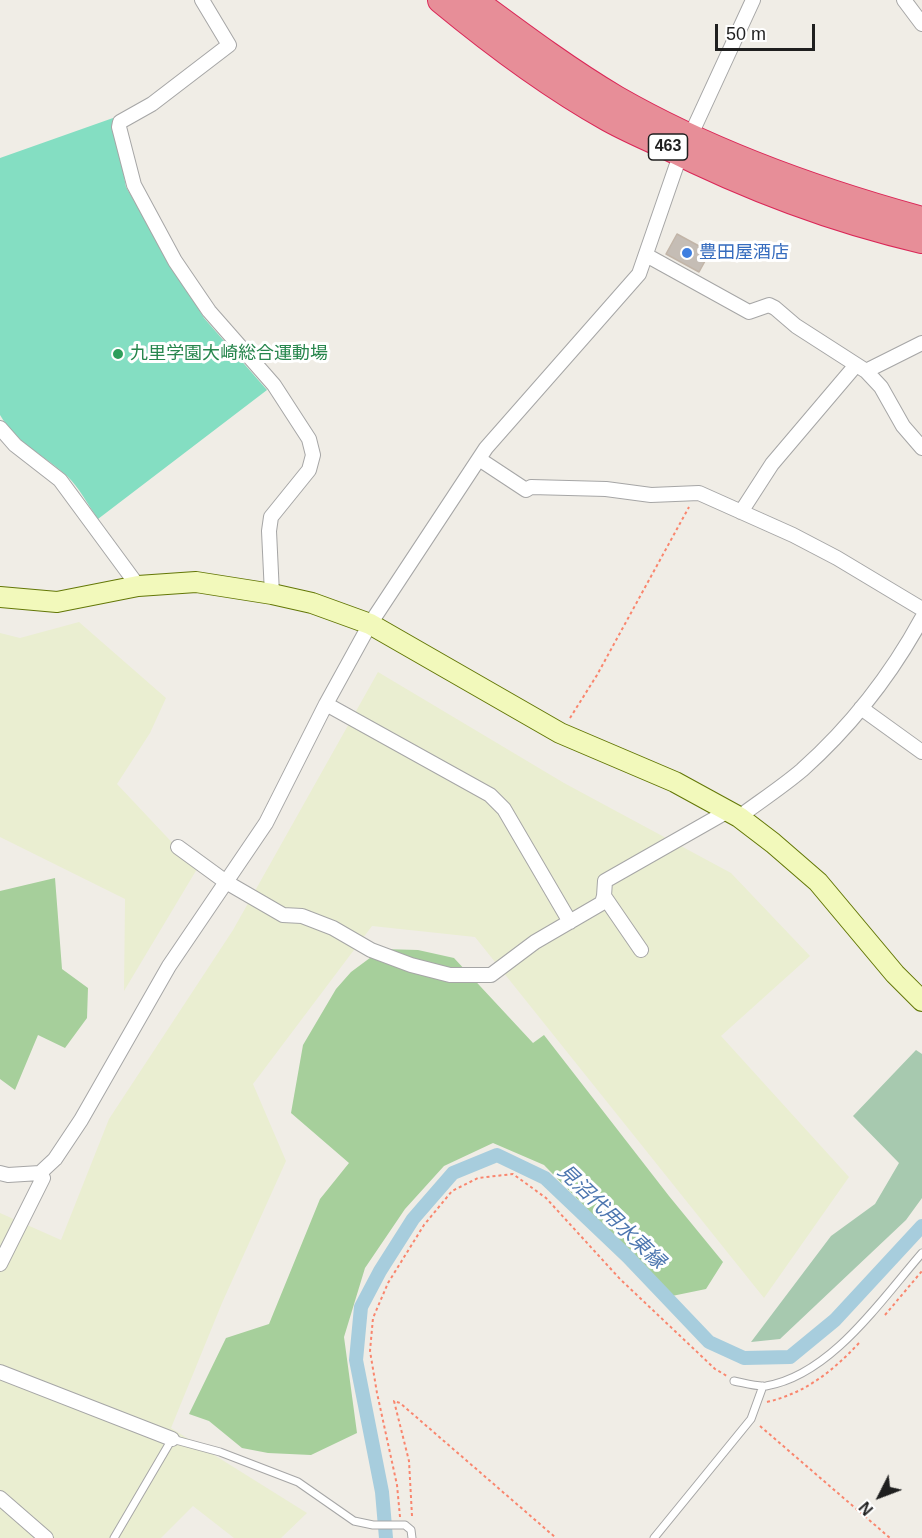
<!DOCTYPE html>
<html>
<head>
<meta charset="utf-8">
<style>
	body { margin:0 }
	#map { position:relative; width:922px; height:1538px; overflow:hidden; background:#f0ede6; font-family:Arial,sans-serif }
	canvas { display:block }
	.north { position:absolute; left:850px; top:1466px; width:60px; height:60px; -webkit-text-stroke:4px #fff; paint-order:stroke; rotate:228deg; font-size:16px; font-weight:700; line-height:24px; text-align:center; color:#1f1f1f }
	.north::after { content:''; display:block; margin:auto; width:21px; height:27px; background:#1f1f1f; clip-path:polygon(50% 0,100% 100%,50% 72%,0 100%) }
	.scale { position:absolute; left:715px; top:24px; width:100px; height:27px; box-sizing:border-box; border:3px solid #1f1f1f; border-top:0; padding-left:8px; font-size:18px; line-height:21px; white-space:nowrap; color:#1f1f1f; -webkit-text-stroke:4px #fff; paint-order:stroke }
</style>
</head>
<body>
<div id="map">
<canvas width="922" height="1538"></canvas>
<div class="north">N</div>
<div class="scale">50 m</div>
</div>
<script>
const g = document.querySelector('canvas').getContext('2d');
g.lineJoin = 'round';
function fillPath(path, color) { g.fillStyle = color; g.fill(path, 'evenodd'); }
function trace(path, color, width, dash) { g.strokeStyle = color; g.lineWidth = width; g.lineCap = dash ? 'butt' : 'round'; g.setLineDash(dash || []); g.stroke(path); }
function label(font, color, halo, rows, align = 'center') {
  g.font = font + ' Arial,"Noto Sans JP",sans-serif'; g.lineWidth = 6; g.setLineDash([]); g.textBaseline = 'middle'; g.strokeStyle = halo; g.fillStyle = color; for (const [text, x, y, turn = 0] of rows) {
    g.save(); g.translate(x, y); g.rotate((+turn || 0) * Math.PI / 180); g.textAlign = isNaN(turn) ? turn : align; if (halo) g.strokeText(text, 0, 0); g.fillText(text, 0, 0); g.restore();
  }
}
fillPath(new Path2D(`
	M79 622 166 698 150 733 117 784 197 869 124 991 125 899 0 837V633L20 638Z
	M378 672 564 783 731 873 810 956 721 1036 849 1177 764 1298 475 937 372 926 253 1084 286 1161 222 1303 171 1428 307 1513 281 1538H234L193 1506 161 1538H0V1213L61 1240 109 1119 233 930Z`), '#eaeed1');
fillPath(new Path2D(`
	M55 878 62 969 88 988 87 1018 65 1048 38 1035 15 1090 0 1079V891Z
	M382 949 418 950 454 958 533 1043 544 1035 669 1196 723 1262 706 1289 672 1296 544 1165 493 1143 444 1166 405 1209 365 1268 344 1337 357 1433 311 1455 268 1453 242 1448 209 1421 189 1414 226 1338 269 1324 320 1199 349 1163 291 1113 303 1045 336 989 351 972Z`), '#a6cf9b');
fillPath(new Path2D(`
	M916 1050 922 1054V1198L906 1220 780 1339 751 1342 831 1236 875 1204 899 1163 853 1116Z`), '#a7c9af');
fillPath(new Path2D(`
	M113 118 126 187 204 318 267 390 98 519C88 505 79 487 67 476 44 455 16 443 0 415V158Z`), '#84dec2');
trace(new Path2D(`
	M386 1538 382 1492 356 1360 361 1307 380 1271 413 1219 453 1173 497 1155 545 1178 628 1257 709 1342 744 1358 790 1357 835 1320 922 1226`), '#a7cddd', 14);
const building = new Path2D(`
	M677 234 710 252 699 272 666 254Z`);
fillPath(building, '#c5bdb5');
trace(building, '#c2b5a8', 1.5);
const lane = new Path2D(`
	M734 1381C744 1383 757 1387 766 1386 831 1375 881 1300 922 1253
	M114 1538 172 1439 220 1452 298 1482 354 1521 373 1525H405L411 1530 412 1538
	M654 1538 751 1419 763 1386`);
const street = new Path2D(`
	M202 0 229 45 152 104 120 122 119 127 134 185 175 261 209 311 274 385 309 439 313 455 309 470 271 517 269 531 272 594
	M904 0 922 24
	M646 255 749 312 769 305 775 308 796 326 866 371 881 387 903 426 922 448
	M866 371 922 343
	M0 428 15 445 60 480 138 586
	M479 459 526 490 531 487 606 489 651 495 699 493 793 535 837 558 922 609
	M741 512 772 464 856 365
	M326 704 490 795 504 809 570 922
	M861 708 922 752
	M739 817C759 802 782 787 802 770 850 727 891 675 922 618
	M178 847 226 882 283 915 302 916 333 928 371 950 411 965 450 975H491L535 942 602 903 604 896
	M641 950 604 896 605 881 728 811
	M0 1173 8 1175 40 1173 55 1159 81 1120 169 966 266 823 326 704 370 624 486 448 639 274 676 167 753 0
	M0 1264 43 1178 40 1173
	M0 1372 172 1439
	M0 1498 46 1538`);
const secondary = new Path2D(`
	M0 597 57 602 138 586 196 582 272 594 312 603 370 624 560 733 675 782 739 817 773 843 818 882 895 974 922 1001`);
const highway = new Path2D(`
	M441 0C493 43 549 85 608 118 626 128 644 136 662 144 745 186 831 219 922 240
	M473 0C519 34 567 70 616 99 712 154 816 191 922 220`);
trace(lane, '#a6a6a6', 9);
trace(street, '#a6a6a6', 16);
trace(secondary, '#637706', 22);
trace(highway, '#da2757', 28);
trace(new Path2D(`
	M570 718 597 675 689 507
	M885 1315 922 1271
	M767 1402C805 1393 832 1372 859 1343
	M760 1426 890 1538
	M412 1516 409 1461 394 1401 400 1403 556 1538
	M400 1517 397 1485 377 1393 370 1351 373 1318 388 1283 424 1225 452 1191 478 1178 513 1174 546 1198 620 1279 715 1369 727 1376`), '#f9866e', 2, [3, 3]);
trace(lane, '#fff', 7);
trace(street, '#fff', 14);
trace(secondary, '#f2f9bb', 20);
trace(highway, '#e78e98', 26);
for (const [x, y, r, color] of [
	[687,253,6,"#3f7fe0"],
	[118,354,6,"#2e9e5b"]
]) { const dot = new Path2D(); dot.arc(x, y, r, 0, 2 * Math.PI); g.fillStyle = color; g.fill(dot); trace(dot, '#fff', 2); }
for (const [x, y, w] of [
	[668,147,39]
]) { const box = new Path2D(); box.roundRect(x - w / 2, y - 13, w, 26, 4.5); g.fillStyle = '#fff'; g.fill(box); trace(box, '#1f1f1f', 1.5); }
label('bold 16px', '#1f1f1f', null, [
	["463",668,147]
]);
label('18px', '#366cbe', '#fff', [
	["豊田屋酒店",699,253]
], 'left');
label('18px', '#27864d', '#fff', [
	["九里学園大崎総合運動場",130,354]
], 'left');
label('italic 20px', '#4c76af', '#fff', [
	["見沼代用水東縁",611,1217,44]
]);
</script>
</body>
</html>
